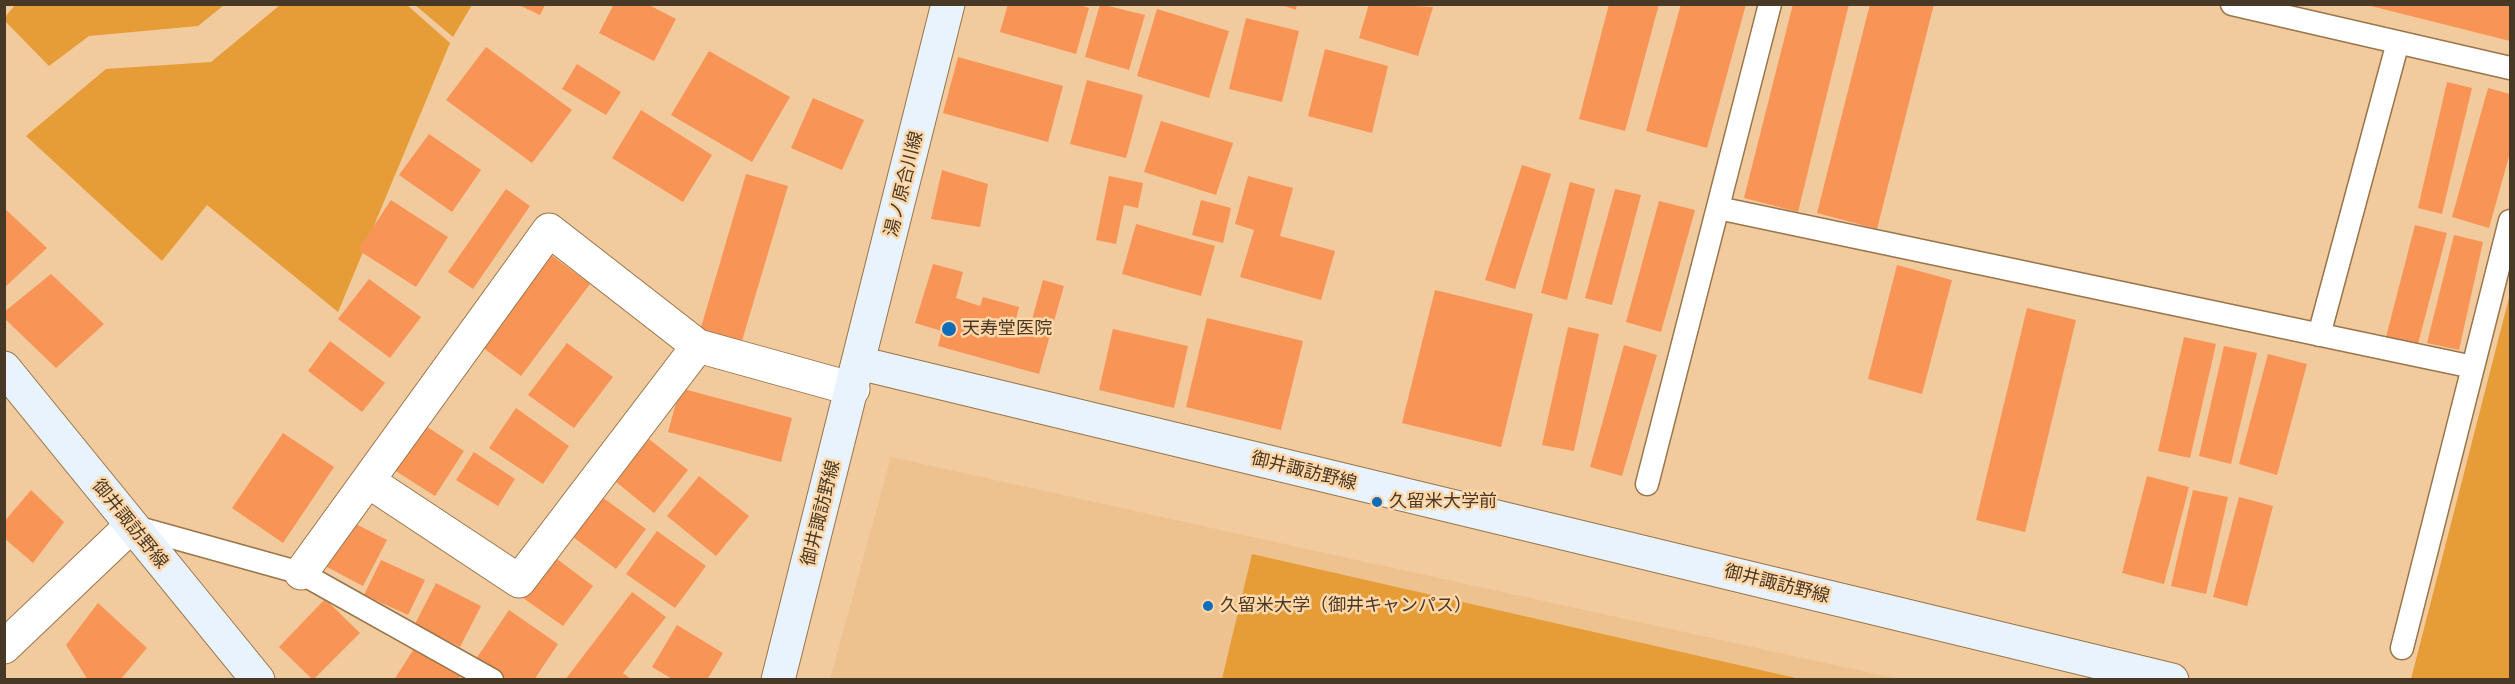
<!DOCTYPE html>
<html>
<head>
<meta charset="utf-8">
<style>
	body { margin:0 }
	#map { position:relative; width:2515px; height:684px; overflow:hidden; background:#f1ca9d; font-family:Mulish,sans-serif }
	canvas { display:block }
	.frame { position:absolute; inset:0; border:6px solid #483926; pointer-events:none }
</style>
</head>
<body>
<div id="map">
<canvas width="2515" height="684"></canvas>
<div class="frame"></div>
</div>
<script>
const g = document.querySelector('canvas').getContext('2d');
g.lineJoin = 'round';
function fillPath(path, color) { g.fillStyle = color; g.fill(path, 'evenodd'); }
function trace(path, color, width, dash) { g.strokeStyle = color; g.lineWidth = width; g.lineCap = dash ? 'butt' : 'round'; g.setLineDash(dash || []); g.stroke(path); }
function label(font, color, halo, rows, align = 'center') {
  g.font = font + ' Mulish,"Noto Sans JP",sans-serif'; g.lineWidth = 5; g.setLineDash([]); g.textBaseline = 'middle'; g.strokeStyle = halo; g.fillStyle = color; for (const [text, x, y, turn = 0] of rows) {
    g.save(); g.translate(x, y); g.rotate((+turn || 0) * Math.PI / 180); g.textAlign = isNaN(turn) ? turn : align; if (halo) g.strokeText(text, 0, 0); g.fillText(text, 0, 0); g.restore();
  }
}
fillPath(new Path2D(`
	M891 457 1234 533 1898 679 830 680Z`), '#eec28e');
fillPath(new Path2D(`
	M16 4H224V5L198 26 89 36 49 66 5 21V17Z
	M280 5H407L450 43 338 312 207 205 162 261 26 136 106 69 211 62Z
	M415 5H472L453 37Z
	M2510 294V679H2411Z
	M1252 554 1800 679H1222Z`), '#e69c37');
fillPath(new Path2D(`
	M614 4H647L676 19 654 61 599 33Z
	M1008 4H1076L1089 8 1076 54 1000 32Z
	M1100 4 1145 15 1129 70 1085 57Z
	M1279 4H1297L1296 10Z
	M1369 4 1433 7 1418 56 1359 38Z
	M1609 4H1659L1625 131 1579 119Z
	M1681 4H1746L1707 148 1646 131Z
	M1793 4H1849L1798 212 1744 198Z
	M1870 4H1934L1877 229 1817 213Z
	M2367 4H2510V41L2367 5Z
	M519 5H545L540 15Z
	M1157 9 1229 31 1209 98 1137 76Z
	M1246 18 1299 31 1282 102 1229 89Z
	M486 47 572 110 532 163 446 100Z
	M1325 49 1388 66 1372 133 1308 116Z
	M709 51 790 97 752 162 671 115Z
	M958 57 1063 86 1048 142 943 113Z
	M577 64 621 92 606 115 562 89Z
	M1087 80 1143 95 1126 158 1070 144Z
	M2447 82 2472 88 2442 214 2418 208Z
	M2488 88 2510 94V153L2489 228 2452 217Z
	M813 98 864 120 842 170 791 148Z
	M641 110 712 155 683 202 612 158Z
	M1161 121 1233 143 1216 195 1144 172Z
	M429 134 481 170 452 212 399 175Z
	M1522 165 1551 174 1515 289 1485 280Z
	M942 170 988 184 980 227 931 219Z
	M746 174 788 186 741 344 700 331Z
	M1109 176 1143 183 1138 208 1124 205 1116 244 1096 240Z
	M1248 176 1293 188 1280 236 1335 251 1321 300 1240 277 1254 230 1235 224Z
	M1570 182 1595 189 1567 300 1541 293Z
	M506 189 530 206 473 289 448 272Z
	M1615 189 1641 195 1612 305 1585 298Z
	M391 200 448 237 416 287 358 250Z
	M1201 200 1231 208 1223 243 1192 235Z
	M1659 201 1695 210 1661 332 1626 322Z
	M4 208 47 248 4 288Z
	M1136 224 1215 246 1201 296 1122 274Z
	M2415 225 2447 233 2418 344 2386 337Z
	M2454 235 2483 242 2459 350 2427 343Z
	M543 249 590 284 521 376 474 341Z
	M933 264 963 272 956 298 980 306 983 297 1019 307 1016 319 1031 323 1043 280 1064 286 1039 374 938 346 942 331 915 323Z
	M1897 265 1952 280 1922 394 1868 379Z
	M51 274 104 324 56 368 4 318V312Z
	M369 279 421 317 390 358 338 319Z
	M1435 290 1533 314 1501 447 1402 423Z
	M2027 308 2076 320 2025 532 1976 520Z
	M1207 318 1303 341 1281 430 1186 407Z
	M1568 327 1599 334 1574 451 1542 445Z
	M1113 329 1188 346 1174 408 1099 390Z
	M2184 337 2216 344 2190 458 2158 451Z
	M330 341 385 383 362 412 308 371Z
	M567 343 613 377 574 428 528 395Z
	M1624 345 1657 355 1622 476 1590 467Z
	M2224 346 2257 353 2231 464 2199 456Z
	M2268 354 2307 364 2277 475 2239 464Z
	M680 388 792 418 781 462 668 432Z
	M516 408 569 446 543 484 489 448Z
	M421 423 464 451 435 496 391 468Z
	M283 433 334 467 283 543 232 508Z
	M649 439 688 470 654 513 615 481Z
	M474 452 515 479 498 506 456 480Z
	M699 476 749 516 716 556 667 516Z
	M2147 476 2189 487 2164 584 2122 573Z
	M31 490 64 522 33 563 4 538V522Z
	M2193 490 2228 497 2206 594 2171 586Z
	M602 497 646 529 616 569 573 537Z
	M2239 497 2273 506 2247 606 2213 597Z
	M346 519 387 540 363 586 323 565Z
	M657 531 706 566 675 608 626 574Z
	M553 556 593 586 563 626 523 598Z
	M381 560 425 580 408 615 364 595Z
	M436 583 481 606 460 647 415 624Z
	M632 592 666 617 623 673 632 680H565Z
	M325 599 360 633 313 680 279 647Z
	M98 603 147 648 120 680H88L66 645Z
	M509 610 558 644 534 680H506L476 659Z
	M677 625 723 653 707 680H674L652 667Z
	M417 644 463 672 458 680H394Z`), '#f99457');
const service = new Path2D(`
	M2232 4 2510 68
	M1718 208 2473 367
	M2319 335 2398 42
	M1647 484 1770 4
	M132 526 301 573 492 680
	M2402 648 2510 221`);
const minor = new Path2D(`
	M698 346 853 389
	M301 573 549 230 698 346 519 581 368 481
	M4 647 131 526`);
const secondary = new Path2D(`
	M859 363 2172 680
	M4 368 258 680
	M778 680 948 4`);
trace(service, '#99754a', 25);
trace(minor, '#99754a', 35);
trace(secondary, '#99754a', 35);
trace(service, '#fff', 22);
trace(minor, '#fff', 33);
trace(secondary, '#e8f3fe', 33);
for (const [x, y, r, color] of [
	[949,329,8,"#0e6db9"],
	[1377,502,6,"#0e6db9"],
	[1208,606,6,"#0e6db9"]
]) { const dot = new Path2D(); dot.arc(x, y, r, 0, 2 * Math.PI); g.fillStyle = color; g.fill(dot); trace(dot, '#ffd7a9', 2); }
label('18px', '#483926', '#ffd7a9', [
	["湯ノ原合川線",904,184,-76],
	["御井諏訪野線",1304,471,14],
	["御井諏訪野線",821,513,-76],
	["御井諏訪野線",130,524,51],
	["御井諏訪野線",1777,584,14]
]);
label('18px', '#483926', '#ffd7a9', [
	["天寿堂医院",962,329],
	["久留米大学前",1389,502],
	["久留米大学（御井キャンパス）",1220,606]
], 'left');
</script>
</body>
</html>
